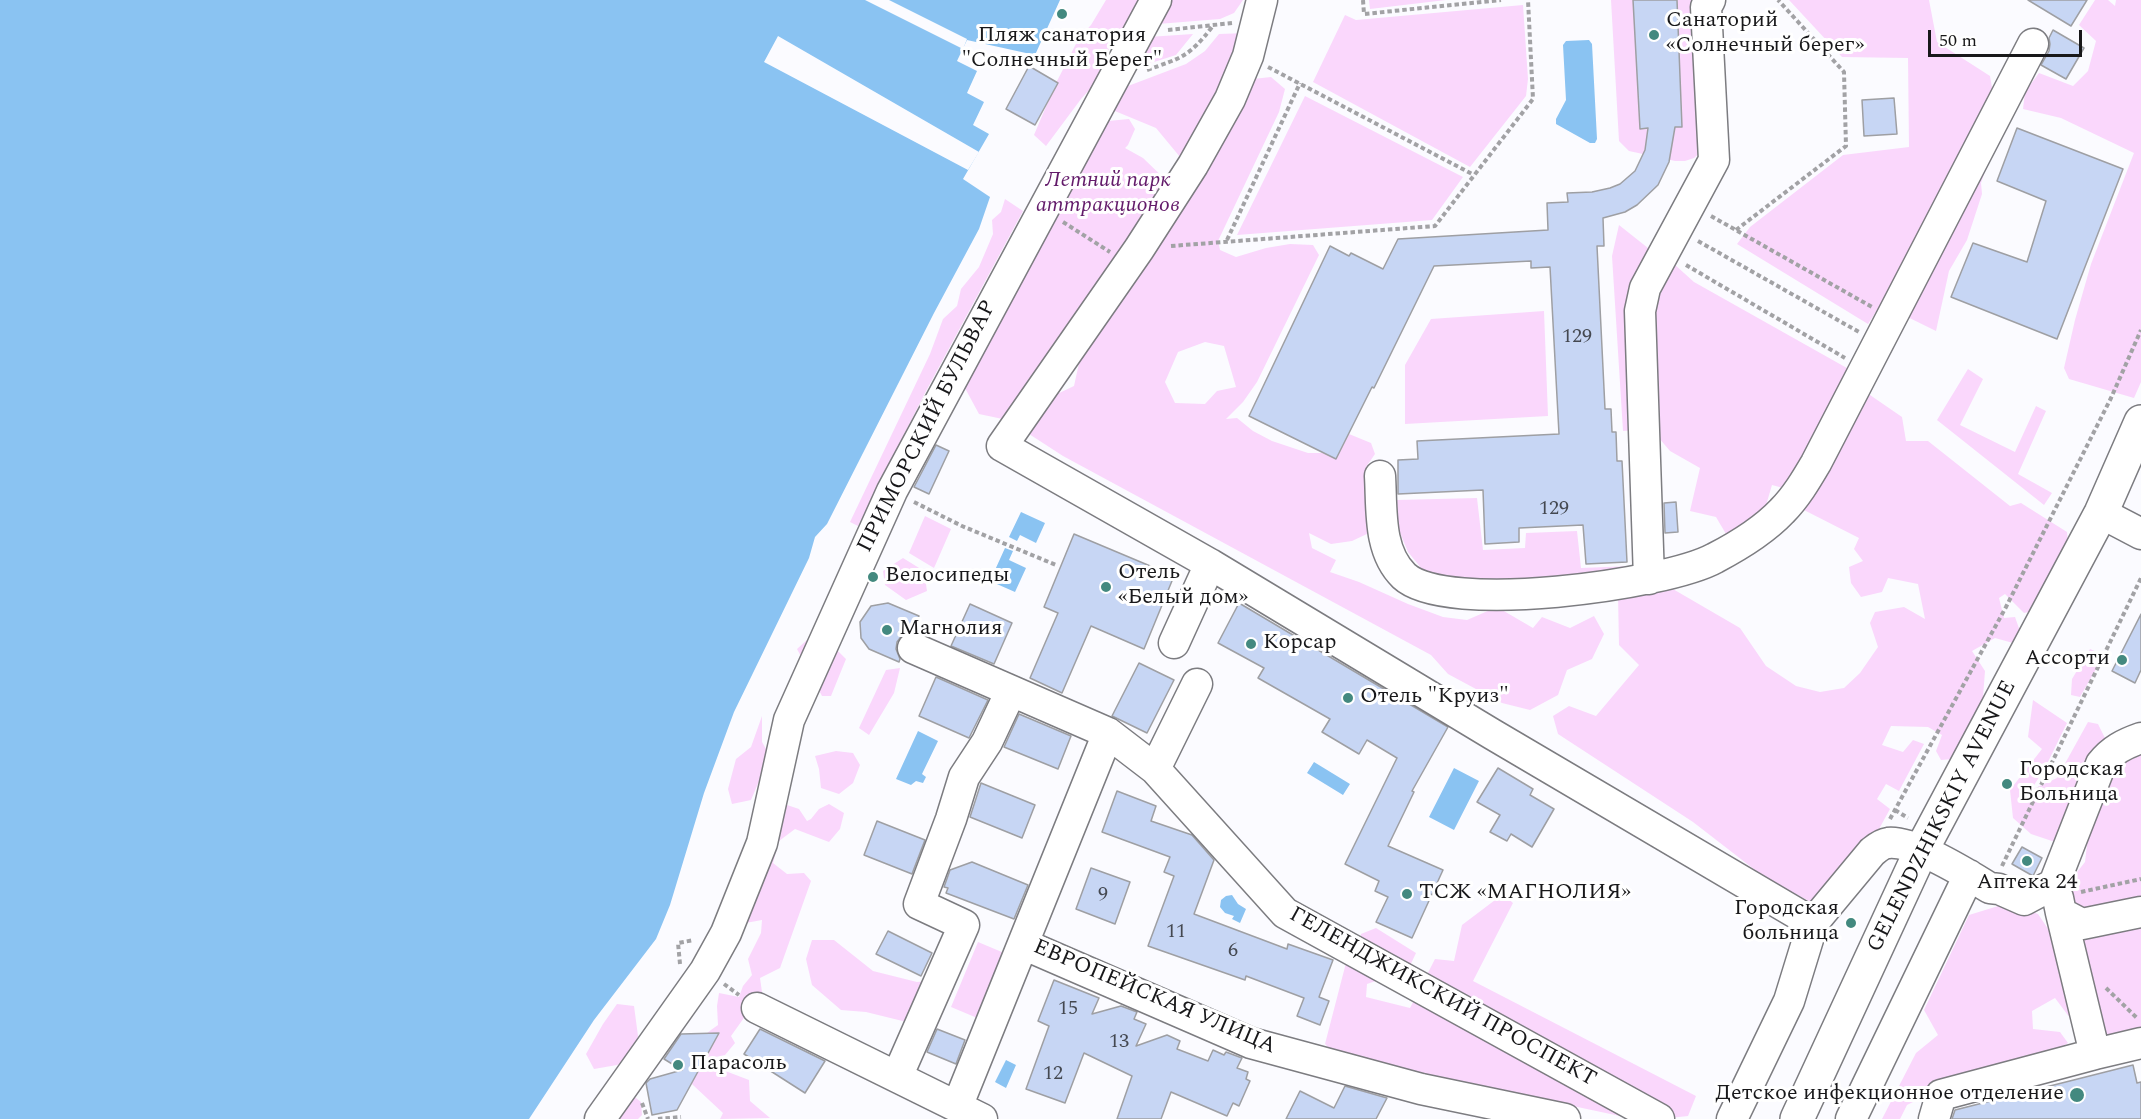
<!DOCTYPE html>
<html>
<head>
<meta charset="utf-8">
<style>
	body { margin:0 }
	#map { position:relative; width:2141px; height:1119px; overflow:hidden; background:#fbfbff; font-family:Spectral,serif }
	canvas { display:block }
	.scale { position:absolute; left:1928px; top:30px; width:154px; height:27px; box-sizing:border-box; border:3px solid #18181a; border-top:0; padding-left:8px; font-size:18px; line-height:21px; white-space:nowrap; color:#18181a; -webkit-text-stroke:4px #fff; paint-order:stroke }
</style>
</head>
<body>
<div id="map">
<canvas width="2141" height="1119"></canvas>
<div class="scale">50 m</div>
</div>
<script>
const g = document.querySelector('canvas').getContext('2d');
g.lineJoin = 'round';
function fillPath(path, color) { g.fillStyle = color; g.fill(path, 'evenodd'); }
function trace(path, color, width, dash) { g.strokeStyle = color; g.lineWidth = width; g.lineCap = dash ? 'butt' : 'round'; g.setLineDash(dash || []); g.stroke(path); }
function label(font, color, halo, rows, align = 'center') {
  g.font = font + ' Spectral,serif'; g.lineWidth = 6; g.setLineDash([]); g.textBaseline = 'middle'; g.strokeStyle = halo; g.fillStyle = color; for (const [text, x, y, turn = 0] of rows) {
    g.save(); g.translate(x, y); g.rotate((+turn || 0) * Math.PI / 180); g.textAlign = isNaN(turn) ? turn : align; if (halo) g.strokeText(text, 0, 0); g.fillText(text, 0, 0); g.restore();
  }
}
fillPath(new Path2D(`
	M1106 0H1139L1124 27 1111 43 1100 78 1081 99 1046 146 1034 135 1056 83 1079 38 1091 25Z
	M1170 0H1243L1234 13 1220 19 1158 24Z
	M1369 0H1446L1370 9Z
	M1611 0H1633L1640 129 1682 127 1677 0H1698L1702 151 1694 158 1685 161H1675L1629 151 1619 141Z
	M1789 0H1929L1937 42 1990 76 1994 99 2003 120 1981 183 1982 194 1967 240 1949 271 1936 331 1881 304 1868 324 1737 244 1750 227 1843 155 1909 147 1908 58 1842 57Z
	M2095 0H2108L2115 6 2116 0H2141V382L2134 398 2069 379 2064 368 2075 320 2091 264 2134 153 2061 118 2023 109 2025 92 2039 73 2073 86 2088 71 2096 41 2079 25Z
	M1523 5 1528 79 1526 96 1470 167 1313 82 1345 15 1356 20Z
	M1247 33 1185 163 1156 128 1110 109 1117 92 1128 86 1186 64 1205 51 1219 34Z
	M1193 34 1176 55 1129 70 1148 37Z
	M1271 77 1285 89 1279 112 1218 241 1220 250 1236 257 1266 248 1290 244 1313 245 1319 255 1257 382 1243 402 1226 419 1237 418 1253 431 1272 441 1308 453H1323L1336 459 1349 434 1371 443 1375 454 1366 467 1369 533 1352 541 1331 544 1309 533 1312 548 1336 560 1330 572 1359 582 1408 604 1443 617 1467 620 1497 607 1533 628 1542 617 1570 628 1594 616 1604 634 1592 659 1567 670 1558 695 1530 710 1502 703 1448 674 1431 655 1063 456 1026 432 1055 395 1074 386 1083 345 1101 319 1120 304 1151 248 1253 79ZM1205 342 1224 346 1236 387 1217 391 1205 404 1175 403 1165 382 1178 352Z
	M1305 96 1463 177 1432 220 1237 235Z
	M1129 119 1135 129 1128 145 1125 148 1143 158 1169 183 1012 421 979 414 959 377 1098 122Z
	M1005 199 1023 211 925 393 858 526 850 522 930 354 943 319 957 306 961 289 979 267 993 234 992 220 1001 212Z
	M1619 225 1653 252 1637 430 1623 431 1612 256Z
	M1674 264 1694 282 1854 372 1787 489 1772 485 1764 512 1726 534 1716 517 1690 511 1700 468 1670 451 1653 431 1650 309Z
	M1544 311 1548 416 1405 424V365L1431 319Z
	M1968 369 1983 379 1960 425 2015 452 2036 406 2046 411 2018 474 2052 493 2044 505 1937 420Z
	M1870 395 1902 417 1906 441H1928L2010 506 2021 503 2067 532 2068 544 2036 610 2024 613 2005 594 1999 598 2004 618 2015 617 2021 634 2013 643 1995 638 1972 651 1985 671 1982 710 1953 759 1941 760 1936 751 1942 735 1928 727 1891 726 1882 745 1903 752 1913 740 1924 744 1899 791 1886 784 1877 799 1890 809 1873 840 1821 907 1768 880 1693 822 1558 734 1553 716 1569 706 1596 716 1639 665 1619 645 1618 595 1666 585 1740 628 1766 666 1796 686 1820 692 1844 688 1860 673 1878 647 1870 623 1875 612 1904 607 1925 619 1918 584 1888 578 1882 592 1861 597 1851 583 1849 567 1863 561 1854 549 1859 538 1800 508 1848 414Z
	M1477 498 1483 550 1525 548 1526 533 1577 531 1581 568 1632 566 1633 577 1465 582 1426 574 1408 552 1398 528 1397 500Z
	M925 516 951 529 934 568 909 553Z
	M903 558 924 571 927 591 906 600 885 585 883 571Z
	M808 639 831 644 846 659 831 696H822L797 649Z
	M2090 649 2104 655 2080 697 2071 695 2072 679Z
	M900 668 894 693 869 735 859 728 886 670Z
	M2033 700 2067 723 2046 766 2031 790 2057 778 2088 722 2098 724 2105 738 2058 843 2031 834 2013 818 2010 790 2042 749 2028 737Z
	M762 716V742L773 761 762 774 751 800 732 804 728 789 736 759 751 747Z
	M2133 750 2141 754V1047L2114 1055 2090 1014 2070 1018 2055 998 2032 1011 2033 1029 2060 1032 2068 1043 2049 1055 1982 1077 1952 1075 1931 1093 1907 1105 1900 1119H1882L1916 1053 1938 1035 1924 1010 1969 915 2008 903 2038 914 2057 942 2063 890 2085 862 2091 811 2099 785Z
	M836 751 853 753 860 765 853 783 839 794 821 788 819 769 815 756Z
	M829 804 844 813 840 829 829 842 795 829 779 841 773 863 787 874 804 873 811 881 780 968 760 978 763 999 751 1008 731 1036 735 1043 725 1055 706 1059 728 1072 749 1080 750 1101 770 1118 720 1119 723 1113 679 1072C689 1052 699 1037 718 1025L717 1006 719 993 739 997 743 986 752 975 748 959 761 933 762 920 740 924 757 808 787 805 799 809 807 821 811 819 819 809Z
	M1503 894 1513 903 1473 981 1696 1096 1688 1116 1661 1119H1634L1337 1056 1325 1044 1347 959 1361 953V934L1376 928 1416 953 1408 970 1367 984 1366 997 1410 1008 1435 959 1454 961 1462 925Z
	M812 940H834L873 971 917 982 937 980 931 1028 866 1012 841 1010 812 985 806 959Z
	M978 942 1009 955 982 1020 951 1007Z
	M617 1004 634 1006 638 1036 634 1056 617 1065 594 1069 586 1054 603 1024Z
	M627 1091 641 1102 642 1115 638 1119H610Z`), '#fad7fc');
fillPath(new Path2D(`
	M0 0H1060L1035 55 967 40 957 61 977 71 967 93 984 102 973 125 989 134 963 179 990 197 979 229 934 313 827 524 815 537 809 558 734 712 704 793 670 905 656 939 594 1020 529 1119H0Z
	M1589 40 1592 44 1597 139 1595 143H1590L1556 124V119L1566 100 1563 45 1566 41Z
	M1021 512 1045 523 1036 543 1020 535 1017 541 1009 537Z
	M1005 548 1013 551 1009 560 1026 568 1015 592 990 581Z
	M918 731 938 741 922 774 926 777 923 783 916 781 911 785 896 779Z
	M1314 762 1350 784 1343 795 1307 773Z
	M1454 768 1479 781 1454 830 1429 817Z
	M1232 895 1238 904 1246 909 1240 923 1232 919 1234 916 1225 913 1220 907 1221 900 1226 896Z
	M1006 1060 1016 1065 1006 1088 995 1082Z`), '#8ac3f2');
fillPath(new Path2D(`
	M865 0H889L967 39 963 49Z
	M778 36 979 152 968 170 764 62Z`), '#fbfbff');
const building = new Path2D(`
	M1633 0H1677L1682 127H1675L1669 162 1658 185 1637 205 1625 212 1603 218 1604 246H1597L1605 409H1611L1612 432H1616L1617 461H1622L1627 562 1586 564 1583 525 1519 528V542L1485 544 1483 490 1398 494V460L1418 459 1417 441 1559 434 1550 267 1531 268V261L1434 266 1374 388 1372 387 1336 459 1249 416 1330 246 1349 256 1351 253 1383 269 1398 239 1548 230 1547 203 1568 202 1567 193 1592 192 1610 188 1620 184 1635 171 1645 150 1648 128 1640 129Z
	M2028 0H2087L2071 26Z
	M2053 30 2084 48 2066 79 2041 65 2049 51 2050 44 2049 38Z
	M1029 66 1058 83 1035 125 1006 109Z
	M1894 98 1897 134 1864 136 1862 100Z
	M2017 128 2123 169 2057 339 1951 297 1973 243 2027 262 2046 201 1997 181Z
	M936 445 949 451 929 494 914 487Z
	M1676 502 1678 532 1665 533 1664 503Z
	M1074 534 1174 576 1144 649 1091 626 1062 693 1030 678 1058 613 1044 607Z
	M888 603 919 616 912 631 903 634 897 642 896 649 900 659 899 662 869 649 861 638 860 622 871 606Z
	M1239 603 1448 727 1412 791 1414 792 1388 846 1443 870 1412 938 1376 922 1388 897 1375 891 1379 881 1345 864 1397 758 1367 740 1359 754 1322 732 1330 719 1258 678 1264 668 1218 643Z
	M970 604 1012 623 994 664 951 646Z
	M2141 614V670L2135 683 2112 671Z
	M1139 663 1174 680 1147 733 1112 716Z
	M936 677 988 700 969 738 919 716Z
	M1019 714 1071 736 1058 769 1004 747Z
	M1498 768 1533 789 1530 795 1554 809 1532 847 1511 834 1507 841 1490 832 1500 815 1477 802Z
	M981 783 1035 805 1022 838 970 817Z
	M1117 791 1156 806 1151 821 1192 835 1214 860 1194 914 1287 949 1288 944 1333 960 1319 997 1329 1001 1320 1025 1297 1016 1304 998 1246 976 1245 980 1148 946 1174 876 1164 872 1170 857 1102 832Z
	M877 821 925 840 912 874 864 855Z
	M2022 847 2042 858 2033 876 2012 864Z
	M972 862 1028 885 1014 919 946 893 948 888 944 887 950 870Z
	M1091 868 1130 882 1115 924 1076 909Z
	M888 931 932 953 921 976 876 954Z
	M1054 980 1099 998 1092 1014 1121 1006 1137 1012 1134 1019 1146 1024 1136 1046 1167 1035 1180 1041 1177 1049 1208 1061 1213 1050 1224 1055 1226 1052 1242 1058 1237 1068 1248 1072 1246 1079 1250 1081 1239 1106 1233 1103 1227 1116 1171 1092 1161 1119H1117L1132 1076 1084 1053 1065 1103 1026 1089 1049 1026 1038 1021Z
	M760 1029 825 1061 805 1093 744 1054Z
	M937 1029 965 1040 956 1064 927 1052Z
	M719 1033 677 1110 652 1115 646 1083 650 1079 682 1070 664 1059 681 1034Z
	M2133 1065 2137 1083 2141 1082V1119H1952L1955 1110Z
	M1345 1086 1387 1098 1376 1119H1286L1300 1091 1334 1108Z`);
fillPath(building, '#c7d6f4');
trace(building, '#9e9fa3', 1.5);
const minor = new Path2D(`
	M1262 0 1248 56 1230 99 1193 165 1139 249 1002 446 1210 564 1492 734 1813 923
	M1380 476C1382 509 1378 551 1404 576 1446 615 1666 585 1715 558 1738 546 1764 530 1782 511 1796 497 1806 480 1816 463L2033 44
	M2101 513 2141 534
	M1649 579 1640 311 1645 288 1714 160 1706 7 1710 0
	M1174 643 1210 564
	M913 648 1108 733 1155 769 1285 913 1659 1119
	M1155 769 1197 684
	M2058 898 2061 913 2082 924 2141 912
	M1023 944 1251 1043 1421 1089 1565 1119
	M757 1008 982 1119
	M2095 1054 2141 1043
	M897 1077 964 925 919 904 951 819 964 777 987 742 1011 691
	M957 1107 1108 733
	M600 1119 705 971 726 933 762 843 789 720 892 491 1156 0
	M1732 1119 1789 1001 1813 923 1872 852C1877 848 1881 844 1888 843 1913 840 1968 875 1990 888L1999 889 2024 900 2054 884 2101 764C2112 750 2124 744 2141 738
	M1851 1119 1969 875
	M1934 1119 1941 1095 2095 1054 2061 913`);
const major = new Path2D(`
	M1797 1119 1921 851 2101 513 2141 422`);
trace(minor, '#7c7c80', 33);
trace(major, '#7c7c80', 36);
trace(new Path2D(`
	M1363 0 1364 14 1501 0
	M1168 30 1232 23
	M1268 67 1474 175
	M1147 70C1181 58 1189 57 1212 27
	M1711 216 1872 307
	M1063 222 1110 252
	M1736 230 1846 146 1844 72 1778 0
	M1227 240 1300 83
	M1698 241 1859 332
	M1171 246 1435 226 1533 99 1528 0
	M1686 265 1845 358
	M914 502 962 526 1056 565
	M1895 810 1908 818
	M1890 819 2006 607 2111 398 2141 330
	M2002 866 2141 578
	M2081 892 2141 879
	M680 964 678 943 694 940
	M724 984 739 995
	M2106 988 2137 1018
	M642 1103 648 1119
	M658 1119 681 1117`), '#a2a2a5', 4, [4.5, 3]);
trace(minor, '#fff', 30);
trace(major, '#fff', 33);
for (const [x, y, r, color] of [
	[1062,14,6,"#43897f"],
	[1654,35,6,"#43897f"],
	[873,577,6,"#43897f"],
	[1106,587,6,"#43897f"],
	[887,630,6,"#43897f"],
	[1251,644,6,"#43897f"],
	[2122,660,6,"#43897f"],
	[1348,698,6,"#43897f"],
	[2007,784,6,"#43897f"],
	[2027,861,6,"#43897f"],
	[1407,894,6,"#43897f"],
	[1851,923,6,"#43897f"],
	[678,1065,6,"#43897f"],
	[2077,1095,8,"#43897f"]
]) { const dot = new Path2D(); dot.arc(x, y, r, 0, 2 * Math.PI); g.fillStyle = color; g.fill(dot); trace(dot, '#fff', 2); }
label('20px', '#444850', null, [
	["129",1577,338],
	["129",1554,510],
	["9",1103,896],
	["11",1176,933],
	["6",1233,952],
	["15",1068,1010],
	["13",1119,1043],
	["12",1053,1075]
]);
label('22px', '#18181a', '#fff', [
	["Санаторий",1666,22],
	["«Солнечный берег»",1666,47],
	["Пляж санатория",1062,37,"center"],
	["\"Солнечный Берег\"",1062,62,"center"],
	["Отель",1118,574],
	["«Белый дом»",1118,599],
	["Велосипеды",885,577],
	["Магнолия",899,630],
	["Корсар",1263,644],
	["Ассорти",2110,660,"right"],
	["Отель \"Круиз\"",1360,698],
	["Городская",2019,771],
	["Больница",2019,796],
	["Аптека 24",2027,884,"center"],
	["ТСЖ «МАГНОЛИЯ»",1419,894],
	["Городская",1839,910,"right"],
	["больница",1839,935,"right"],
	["Парасоль",690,1065],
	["Детское инфекционное отделение",2064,1095,"right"]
], 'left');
label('italic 22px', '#631b6a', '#fff', [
	["Летний парк",1108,182],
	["аттракционов",1108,207]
]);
label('22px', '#18181a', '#fff', [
	["ПРИМОРСКИЙ БУЛЬВАР",928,427,-63],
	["GELENDZHIKSKIY AVENUE",1943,817,-63],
	["ЕВРОПЕЙСКАЯ УЛИЦА",1154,998,23],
	["ГЕЛЕНДЖИКСКИЙ ПРОСПЕКТ",1442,998,29]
]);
</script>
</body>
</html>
